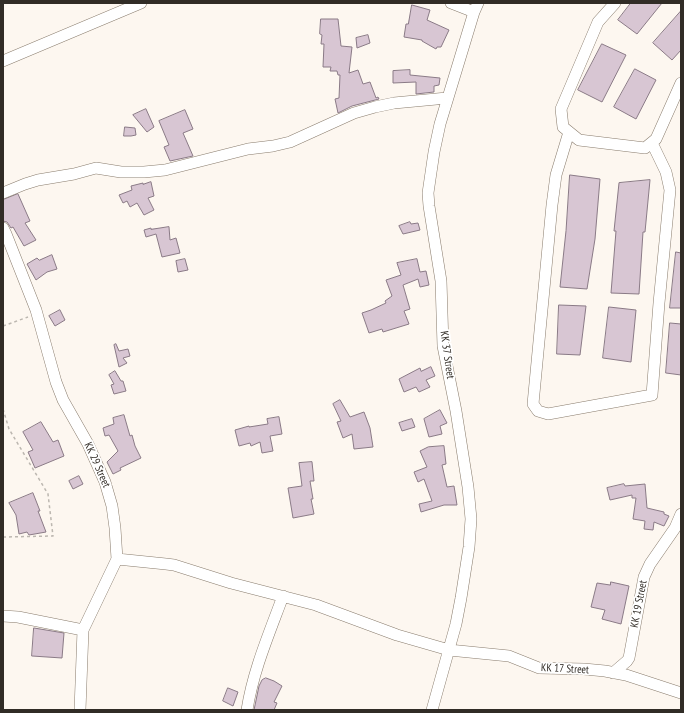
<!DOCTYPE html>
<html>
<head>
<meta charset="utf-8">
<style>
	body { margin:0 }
	#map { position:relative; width:684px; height:713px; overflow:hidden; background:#fdf7f0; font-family:"PT Sans Narrow",sans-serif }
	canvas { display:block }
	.frame { position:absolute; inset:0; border:4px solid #312c26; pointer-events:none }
</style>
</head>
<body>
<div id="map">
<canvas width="684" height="713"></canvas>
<div class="frame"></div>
</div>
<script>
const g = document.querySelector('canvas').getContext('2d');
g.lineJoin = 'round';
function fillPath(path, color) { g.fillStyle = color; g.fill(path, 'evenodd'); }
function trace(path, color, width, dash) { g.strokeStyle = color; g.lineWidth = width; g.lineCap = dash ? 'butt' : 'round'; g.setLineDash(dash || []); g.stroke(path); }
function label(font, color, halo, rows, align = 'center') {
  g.font = font + ' "PT Sans Narrow",sans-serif'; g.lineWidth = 3.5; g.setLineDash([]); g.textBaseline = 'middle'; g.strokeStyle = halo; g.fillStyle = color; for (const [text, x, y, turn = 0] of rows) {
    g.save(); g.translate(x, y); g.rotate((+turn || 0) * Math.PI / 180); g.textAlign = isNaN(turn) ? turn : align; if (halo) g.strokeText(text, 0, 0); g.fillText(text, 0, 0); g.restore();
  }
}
const building = new Path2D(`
	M631 3H662L637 34 618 20Z
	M412 5 430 10 427 20 449 30 441 47H437L436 49 422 41V40L404 37 406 24H408Z
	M681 11V50L672 60 653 43Z
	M321 19H338L341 46 352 47 349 73 358 70 363 84 370 82 376 98 378 97 379 99 352 106 338 113 335 99 339 98 340 75H338L337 71H330L331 67H323L324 44H321L322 35 320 34Z
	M368 35 370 43 357 48 356 38Z
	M602 44 626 55 602 102 578 90Z
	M635 69 656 80 636 119 614 107Z
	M410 70V75L440 78 439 85 434 86V92L416 94V82L393 83V71Z
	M146 109 154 127 147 132 133 115Z
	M185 110 193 129 183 133 193 156 170 161 164 147 169 145 159 121Z
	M125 127 135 128 136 135 131 136H124Z
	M570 175 600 179 595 239 587 289 560 287 566 231Z
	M650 180 645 232H643L639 294 611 293 616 231H614L619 183Z
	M151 182 154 196 148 198 154 210 144 215 137 203 130 207 127 201 123 203 119 195 132 190 131 186 143 183V184Z
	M18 194 30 221 25 223 36 240 24 246 13 227 11 228 7 222 3 221V200Z
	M410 222 411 224 418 223 420 230 403 234 399 226Z
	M169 227 170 240 176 238 180 253 162 257 156 234 146 237 144 230 151 228V229Z
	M676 252 681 253V308H670Z
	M52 255 57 269 47 272 36 280 27 264 37 258 39 260Z
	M185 259 188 270 178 272 176 261Z
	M417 259 420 272 426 271 429 285 420 287 418 279 403 285 410 309 404 311 409 324 383 332 382 329 369 333 362 313 371 310 386 303 385 301 392 296 386 280 401 275 397 263Z
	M559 305 586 306 580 355 557 354Z
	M609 307 636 310 631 362 603 358Z
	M60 310 65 320 55 326 49 316Z
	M670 323 681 324V375L666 373Z
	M116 344 119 351 128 349 130 356 123 358 127 363 119 367 114 345Z
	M431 367 435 376 426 380 430 387 419 392 416 387 404 392 399 379 420 368 421 371Z
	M115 371 121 381H123L126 391 114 394 111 385 114 384 109 375Z
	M340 400 350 417 364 412 370 428 373 447 354 449 352 434 343 438 337 422 341 421 333 404Z
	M440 410 447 423 440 426 442 434 429 437 424 419Z
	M124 415 130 436 132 435 135 446 141 458 120 468 121 470 113 474 107 462 118 451 109 435 105 436 103 428 114 424 113 418Z
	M279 417 282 434 270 436 273 451 262 453 260 442 251 446 250 443 239 446 235 430 249 426V427L268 424 267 419Z
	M412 419 415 427 402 431 399 423Z
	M41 422 53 442 58 440 64 456 35 468 28 452 33 450 23 432Z
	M444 446 446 464 442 465 447 487 454 486 457 505H444L421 512 419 504 432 501 424 479 418 482 414 472 427 467 420 451 428 447Z
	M312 462 314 481H310L313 499H311L314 514 293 518 288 488 302 486 299 463Z
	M79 476 83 484 73 489 69 481Z
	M624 484 625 486 645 484 647 508 664 512V514L669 516 664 526 654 522 653 530 644 529 645 521 633 519 636 498H632V495L610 500 607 488Z
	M33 493 40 511H38L46 532 29 535 27 532 19 534 16 515 9 503Z
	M611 582 629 586 621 624 602 619 605 610 591 607 597 583 610 585Z
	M34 628 64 633 62 658 32 656Z
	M266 678 274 681 282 686 274 702 277 703 274 710H254L259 686 262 680Z
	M228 688 238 692 233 706 223 701Z`);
fillPath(building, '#d8c6d3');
trace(building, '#8a7a86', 1);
const minor = new Path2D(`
	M451 3 474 12
	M615 3 598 22 561 109 563 127 579 140 645 148 656 139 681 83
	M3 61 141 3
	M569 132 556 175 552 205 533 404 538 411 548 414 652 395 659 303 670 190 666 172 652 143
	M3 193 25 184 38 180 74 174 96 168 121 172H144L165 170 248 149 273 146 290 142 354 113 375 107 394 103 447 98
	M3 228 6 234 36 310 56 382 63 400 88 444 105 482 112 506 115 528 117 559 83 630 80 710
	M117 559 166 564 174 565 231 583 316 605 397 635 449 650 509 656 539 668 584 669 605 671 626 675 681 693
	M3 616 18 617 83 630
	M613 673 627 661 629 658 644 577 650 564 675 528 681 514
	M247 710C253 671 269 634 283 596
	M432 710 456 624 461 598 469 547 471 519 468 487 456 411 443 346 441 281 429 206 428 193 434 152 440 124 474 12 478 3`);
trace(minor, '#897c6d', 12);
trace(new Path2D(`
	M3 326 28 317
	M3 409 9 429 48 494 53 536 3 537`), '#bcb7b0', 1.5, [3, 3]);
trace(minor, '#fff', 11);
label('11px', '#312c26', '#fff', [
	["KK 37 Street",447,355,82],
	["KK 29 Street",97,465,66],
	["KK 19 Street",639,604,-79],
	["KK 17 Street",565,669,3]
]);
</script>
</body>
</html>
